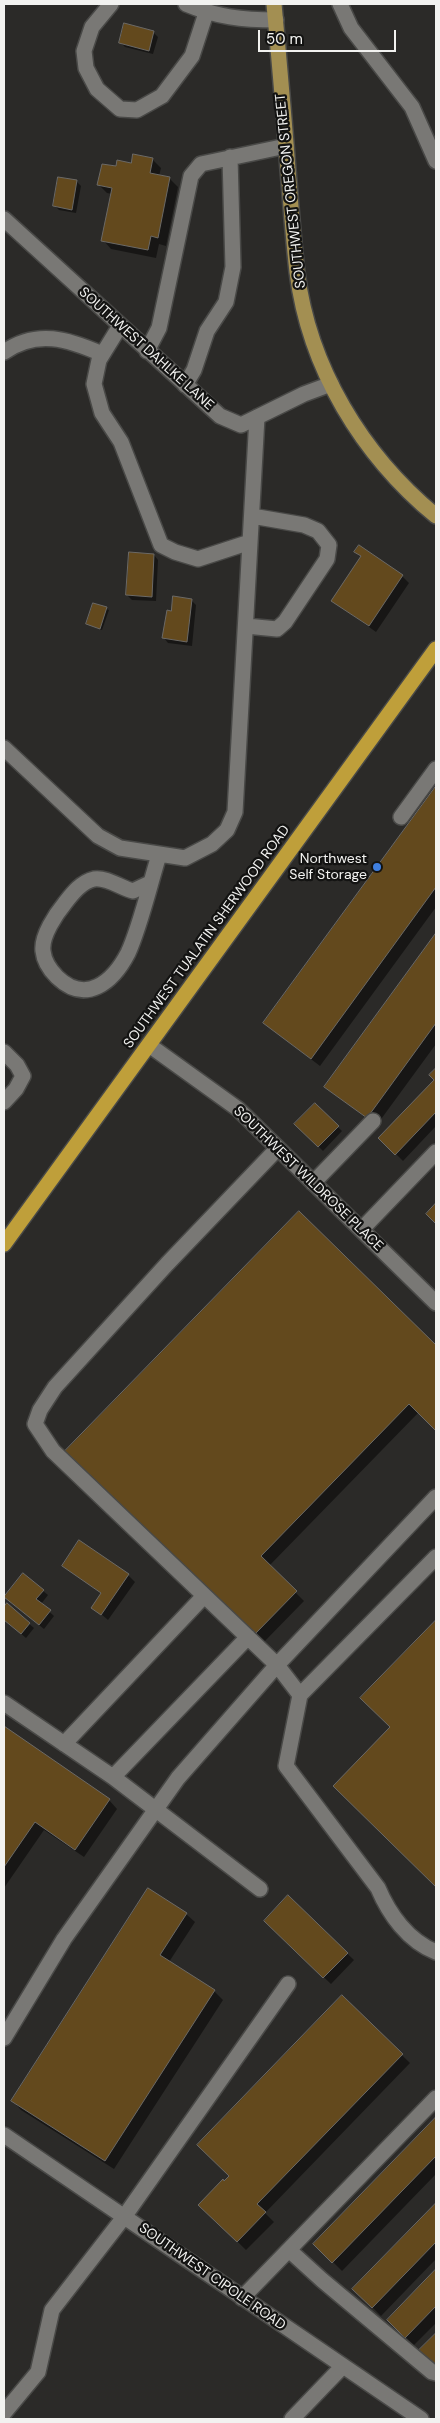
<!DOCTYPE html>
<html>
<head>
<meta charset="utf-8">
<style>
	body { margin:0 }
	#map { position:relative; width:440px; height:2423px; overflow:hidden; background:#2b2a28; font-family:"DM Sans",sans-serif }
	canvas { display:block }
	.frame { position:absolute; inset:0; border:5px solid #f2f2f0; pointer-events:none }
	.scale { position:absolute; left:258px; top:30px; width:138px; height:22px; box-sizing:border-box; border:2px solid #f2f2f0; border-top:0; padding-left:6px; font-size:15px; line-height:18px; white-space:nowrap; color:#f2f2f0; -webkit-text-stroke:4px #131312; paint-order:stroke }
</style>
</head>
<body>
<div id="map">
<canvas width="440" height="2423"></canvas>
<div class="frame"></div>
<div class="scale">50 m</div>
</div>
<script>
const g = document.querySelector('canvas').getContext('2d');
g.lineJoin = 'round';
function fillPath(path, color) { g.fillStyle = color; g.fill(path, 'evenodd'); }
function trace(path, color, width, dash) { g.strokeStyle = color; g.lineWidth = width; g.lineCap = dash ? 'butt' : 'round'; g.setLineDash(dash || []); g.stroke(path); }
function label(font, color, halo, rows, align = 'center') {
  g.font = font + ' "DM Sans",sans-serif'; g.lineWidth = 4.5; g.setLineDash([]); g.textBaseline = 'middle'; g.strokeStyle = halo; g.fillStyle = color; for (const [text, x, y, turn = 0] of rows) {
    g.save(); g.translate(x, y); g.rotate((+turn || 0) * Math.PI / 180); g.textAlign = isNaN(turn) ? turn : align; if (halo) g.strokeText(text, 0, 0); g.fillText(text, 0, 0); g.restore();
  }
}
fillPath(new Path2D(`
	M153 32 158 37 153 54 125 47 121 43Z
	M152 159 161 168 159 176 169 178 178 187 166 246 159 244 156 258 111 249 103 240 112 194 107 193 98 184 117 168Z
	M77 182 81 186 76 213 59 210 55 206Z
	M356 551 402 576 409 583 376 632 333 601 362 557Z
	M154 555 158 560 156 601 132 600 127 595Z
	M191 600 196 605 192 646 168 643 164 638 172 612Z
	M94 604 109 610 102 630 87 624Z
	M436 788V907L320 1066 264 1023Z
	M436 935V1044L376 1126 326 1086Z
	M436 1070V1126L403 1161 380 1138 436 1080 431 1075Z
	M315 1105 342 1131 323 1151 296 1124Z
	M300 1213 436 1347V1429L419 1412 269 1566 304 1601 263 1643 67 1451Z
	M63 1565 128 1575 135 1582 108 1620 93 1607 102 1594Z
	M43 1591 48 1595 41 1604 54 1616 44 1629 10 1602Z
	M7 1605 34 1628 26 1638 4 1619V1609Z
	M436 1622V1885L334 1786 392 1727 362 1698Z
	M4 1728 109 1800 117 1809 84 1857 44 1830 4 1888Z
	M288 1897 354 1960 331 1984 265 1921Z
	M186 1914 195 1922 169 1962 214 1991 223 2000 114 2169 21 2110 13 2101Z
	M342 1997 410 2063 265 2213 274 2222 246 2250 200 2205 230 2176Z
	M436 2119V2174L342 2271 315 2244Z
	M436 2205V2259L381 2316 354 2289Z
	M436 2271V2323L414 2345 388 2320Z`), '#0007');
const building = new Path2D(`
	M124 23 154 31 149 51 119 43Z
	M133 154 153 158 150 173 170 177 158 238 151 236 148 250 101 241 112 188 97 185 102 164 116 166 117 160 131 163Z
	M58 177 77 180 72 210 53 206Z
	M359 545 403 575 369 626 331 601 361 556 354 552Z
	M129 552 154 554 152 597 126 595Z
	M173 596 192 599 187 642 162 638 167 610 171 611Z
	M93 603 107 607 100 629 86 624Z
	M436 786V887L311 1059 263 1023Z
	M436 933V1023L367 1118 324 1087Z
	M436 1068V1112L395 1155 378 1138 434 1080 429 1075Z
	M315 1103 339 1126 318 1147 294 1124Z
	M436 1203V1224L426 1214Z
	M299 1211 436 1345V1431L409 1404 261 1556 297 1591 254 1635 65 1451Z
	M79 1540 129 1574 101 1615 91 1608 101 1593 62 1566Z
	M23 1573 44 1590 36 1599 51 1610 39 1625 4 1597Z
	M7 1603 30 1623 21 1634 4 1620V1607Z
	M436 1620V1887L333 1786 390 1727 360 1698Z
	M4 1726 110 1799 75 1850 35 1822 4 1867Z
	M148 1888 187 1913 160 1955 215 1990 105 2161 11 2101Z
	M288 1895 348 1953 323 1978 264 1921Z
	M342 1995 403 2054 257 2204 266 2212 237 2242 198 2205 223 2179 224 2181 229 2176 197 2145Z
	M436 2117V2156L332 2263 313 2244Z
	M436 2203V2242L372 2308 352 2289Z
	M436 2269V2306L405 2338 387 2320Z
	M436 2333V2369L418 2351Z`);
fillPath(building, '#63491d');
trace(building, '#6b6966', 1);
const minor = new Path2D(`
	M111 4 92 27 84 51 86 68 97 89 120 109 137 110 162 96 192 56 206 13
	M186 4C217 17 242 20 276 20
	M340 4 351 28 412 107 436 161
	M4 219 220 416 241 425 304 394 331 384
	M120 326 99 360 94 384 102 413 121 442 161 545 175 552 198 559 250 542
	M147 351 159 328 191 176 201 164 286 146
	M4 352C37 329 68 339 102 354
	M185 385 194 370 207 331 226 302 233 267 230 157
	M246 626 277 629 285 622 327 559 329 545 318 531 304 525 252 516
	M4 748 98 836 120 848 185 858 212 844 227 830 235 812 257 417
	M401 817 436 769
	M150 883 133 891C121 888 107 877 94 879 81 882 72 894 65 903 56 914 41 936 43 951 44 961 50 970 57 977 86 1005 113 982 128 953 140 927 150 884 159 855
	M149 1045 238 1109 436 1303
	M4 1052 17 1065 23 1076 16 1089 4 1102
	M278 1148 167 1264 55 1387 40 1410 35 1424 53 1451 277 1665 300 1695 286 1766 378 1888C389 1914 408 1941 436 1952
	M313 1183 373 1121
	M362 1229 436 1152
	M300 1695 436 1557
	M4 1703 113 1777 260 1889
	M64 1744 204 1596
	M113 1777 248 1637
	M4 2038 64 1939 178 1778 277 1665 436 1497
	M4 2135 421 2419
	M289 2250 322 2280 432 2372 436 2373
	M242 2298 436 2098
	M4 2413 38 2372 52 2310 124 2217 288 1984
	M292 2419 342 2367`);
const major = new Path2D(`
	M274 4C279 59 284 114 288 170 291 204 293 238 297 272 309 368 362 455 436 516`);
const highway = new Path2D(`
	M4 1244 436 649`);
trace(minor, '#494947', 18);
trace(major, '#494947', 18);
trace(highway, '#494947', 18);
trace(minor, '#797875', 15);
trace(major, '#a38f52', 15);
trace(highway, '#bf9f3a', 15);
for (const [x, y, r, color] of [
	[377,867,5,"#3f7fe0"]
]) { const dot = new Path2D(); dot.arc(x, y, r, 0, 2 * Math.PI); g.fillStyle = color; g.fill(dot); trace(dot, '#131312', 2); }
label('14px', '#f2f2f0', '#131312', [
	["SOUTHWEST OREGON STREET",291,191,-96],
	["SOUTHWEST DAHLKE LANE",146,349,42],
	["SOUTHWEST TUALATIN SHERWOOD ROAD",207,937,-54],
	["SOUTHWEST WILDROSE PLACE",308,1179,44],
	["SOUTHWEST CIPOLE ROAD",212,2277,35]
]);
label('14px', '#f2f2f0', '#131312', [
	["Northwest",367,859],
	["Self Storage",367,875]
], 'right');
</script>
</body>
</html>
